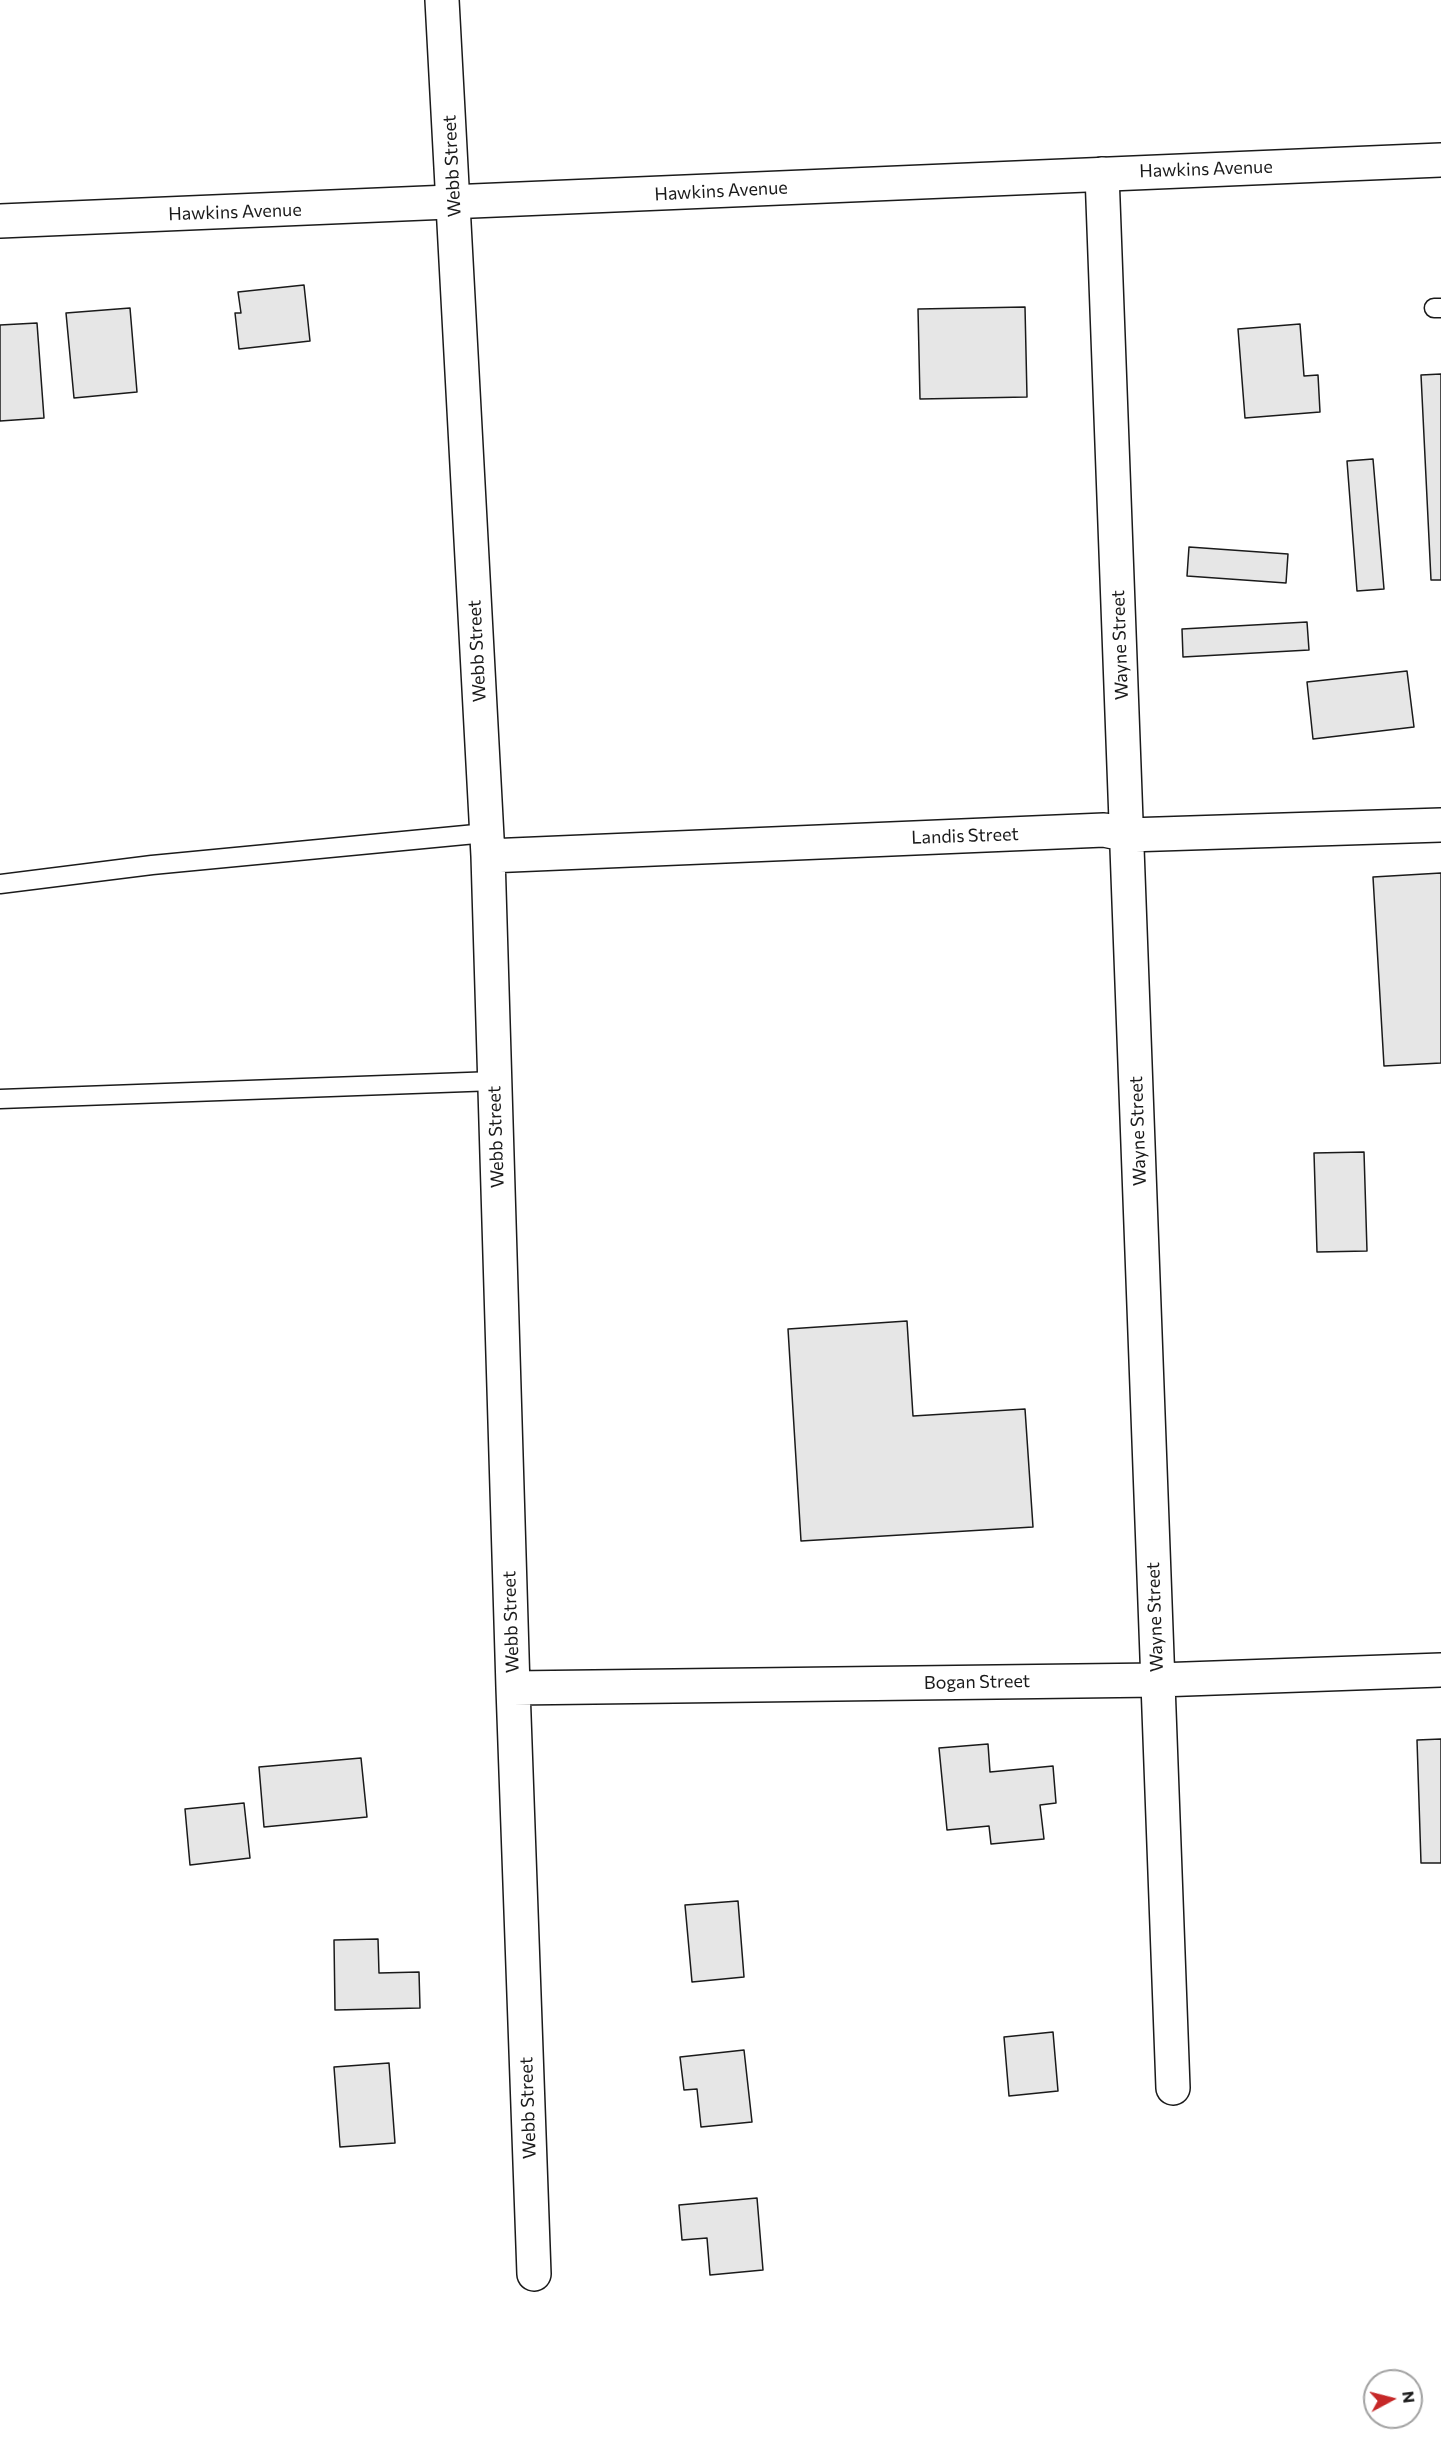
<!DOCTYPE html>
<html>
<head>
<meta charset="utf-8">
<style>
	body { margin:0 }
	#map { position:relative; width:1441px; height:2447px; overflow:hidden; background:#fff; font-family:Commissioner,sans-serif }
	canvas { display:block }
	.north { position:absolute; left:1363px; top:2369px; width:60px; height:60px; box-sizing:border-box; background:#fff; border:2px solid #a3a3a3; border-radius:50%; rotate:83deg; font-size:16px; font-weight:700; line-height:24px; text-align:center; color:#1a1a1a }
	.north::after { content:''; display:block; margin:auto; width:21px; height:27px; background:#c62828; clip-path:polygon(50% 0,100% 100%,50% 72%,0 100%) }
</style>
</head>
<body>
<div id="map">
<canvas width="1441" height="2447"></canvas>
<div class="north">N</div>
</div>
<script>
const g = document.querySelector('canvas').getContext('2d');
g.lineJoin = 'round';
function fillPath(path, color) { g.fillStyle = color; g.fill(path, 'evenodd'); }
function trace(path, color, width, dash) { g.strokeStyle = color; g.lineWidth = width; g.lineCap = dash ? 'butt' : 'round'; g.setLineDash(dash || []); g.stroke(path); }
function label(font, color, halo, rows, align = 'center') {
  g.font = font + ' Commissioner,sans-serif'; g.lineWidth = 4.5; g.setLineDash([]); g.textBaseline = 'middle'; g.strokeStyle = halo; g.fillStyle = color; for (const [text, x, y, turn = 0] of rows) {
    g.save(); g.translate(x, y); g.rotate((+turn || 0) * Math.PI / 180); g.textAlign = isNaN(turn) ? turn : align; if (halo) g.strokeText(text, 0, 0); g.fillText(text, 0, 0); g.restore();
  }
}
const building = new Path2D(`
	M304 285 310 341 239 349 235 313H241L238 292Z
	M1025 307 1027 397 920 399 918 309Z
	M130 308 137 392 74 398 66 313Z
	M37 323 44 418 0 421V325Z
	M1300 324 1304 376 1318 375 1320 412 1245 418 1238 329Z
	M1441 374V580H1431L1421 375Z
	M1373 459 1384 589 1357 591 1347 461Z
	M1189 547 1288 554 1286 583 1187 576Z
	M1307 622 1309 650 1183 657 1182 629Z
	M1407 671 1414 727 1313 739 1307 682Z
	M1441 873V1063L1384 1066 1373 877Z
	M1364 1152 1367 1251 1317 1252 1314 1153Z
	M907 1321 913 1416 1025 1409 1033 1527 801 1541 788 1329Z
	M1441 1739V1863H1421L1417 1740Z
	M988 1744 990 1772 1053 1766 1056 1803 1040 1805 1044 1839 991 1844 989 1826 947 1830 939 1748Z
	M361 1758 367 1817 264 1827 259 1767Z
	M244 1803 250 1858 190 1865 185 1809Z
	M738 1901 744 1977 692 1982 685 1905Z
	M378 1939 379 1973 419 1972 420 2008 335 2010 334 1940Z
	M1053 2032 1058 2091 1009 2096 1004 2037Z
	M744 2050 752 2122 701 2127 697 2089 684 2090 680 2057Z
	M389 2063 395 2143 340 2147 334 2067Z
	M757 2198 763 2270 710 2275 707 2238 682 2240 679 2205Z`);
fillPath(building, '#e6e6e6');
trace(building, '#1a1a1a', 1.5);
const lane = new Path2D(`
	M1434 308H1441
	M0 884 152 865 486 833
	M0 1099 495 1081`);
const street = new Path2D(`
	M442 0 488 856 513 1688 534 2274
	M1102 174 1173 2088
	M488 856 1104 830 1128 835 1441 825
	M513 1688 1158 1680 1441 1670`);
const primary = new Path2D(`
	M0 221 1441 160`);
trace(lane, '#1a1a1a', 21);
trace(street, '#1a1a1a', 36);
trace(primary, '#1a1a1a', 36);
trace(lane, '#fff', 18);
trace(street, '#fff', 33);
trace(primary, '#fff', 33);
label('18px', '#1a1a1a', '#fff', [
	["Webb Street",452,166,-93],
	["Hawkins Avenue",1206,169,-2],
	["Hawkins Avenue",721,191,-3],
	["Hawkins Avenue",235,212,-2],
	["Wayne Street",1120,645,-92],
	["Webb Street",477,651,-93],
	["Landis Street",965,836,-2],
	["Wayne Street",1138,1131,-92],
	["Webb Street",496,1137,-92],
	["Wayne Street",1155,1617,-92],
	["Webb Street",511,1622,-92],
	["Bogan Street",977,1682,-1],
	["Webb Street",528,2108,-92]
]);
</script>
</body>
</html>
